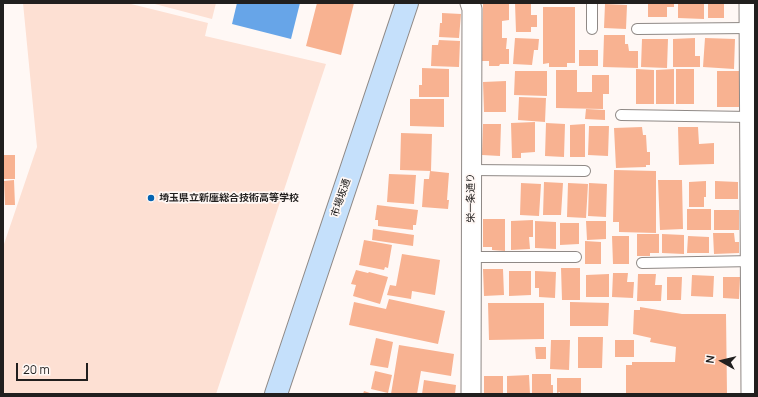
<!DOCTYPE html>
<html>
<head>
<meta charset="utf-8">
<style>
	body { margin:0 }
	#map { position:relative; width:758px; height:397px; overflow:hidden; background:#fff8f5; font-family:Manrope,sans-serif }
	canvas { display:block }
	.frame { position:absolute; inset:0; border:4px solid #211f1e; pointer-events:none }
	.north { position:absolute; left:702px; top:341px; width:40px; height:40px; -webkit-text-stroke:3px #fff8f5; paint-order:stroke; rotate:278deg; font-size:11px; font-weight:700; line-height:16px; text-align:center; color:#211f1e }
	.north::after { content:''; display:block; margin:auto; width:14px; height:18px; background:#211f1e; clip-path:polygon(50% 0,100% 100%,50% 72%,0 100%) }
	.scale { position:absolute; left:16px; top:363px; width:72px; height:18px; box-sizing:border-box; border:2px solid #211f1e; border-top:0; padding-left:5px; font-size:12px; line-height:14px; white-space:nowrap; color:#211f1e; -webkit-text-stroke:3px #fff8f5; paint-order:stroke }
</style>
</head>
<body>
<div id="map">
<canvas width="758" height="397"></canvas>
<div class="frame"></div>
<div class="north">N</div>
<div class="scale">20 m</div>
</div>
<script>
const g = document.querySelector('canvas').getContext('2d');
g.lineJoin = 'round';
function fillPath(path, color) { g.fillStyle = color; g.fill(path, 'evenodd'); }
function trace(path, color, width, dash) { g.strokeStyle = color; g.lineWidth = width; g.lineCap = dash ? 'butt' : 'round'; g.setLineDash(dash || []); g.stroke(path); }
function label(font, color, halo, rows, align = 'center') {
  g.font = font + ' Manrope,"Noto Sans JP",sans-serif'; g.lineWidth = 3.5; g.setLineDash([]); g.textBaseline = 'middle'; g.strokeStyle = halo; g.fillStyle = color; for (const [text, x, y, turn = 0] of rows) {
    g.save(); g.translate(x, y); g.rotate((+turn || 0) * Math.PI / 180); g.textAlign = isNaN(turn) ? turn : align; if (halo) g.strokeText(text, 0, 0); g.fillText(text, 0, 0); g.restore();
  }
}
fillPath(new Path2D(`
	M23 3H127L208 23 205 36 326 64 216 394H3V247L37 147Z
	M151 3H216L212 19Z`), '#fde0d3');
fillPath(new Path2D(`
	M237 3H300L291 39 232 24Z`), '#67a5e8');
fillPath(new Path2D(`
	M317 3H354L341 55 306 46Z
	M515 3H531V15H537V27H531V32H516Z
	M648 3H674V7H667V17H648Z
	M678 3H704V19L678 18Z
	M708 3H724V18H708Z
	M483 4H509V20L502 21V38H507L506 49H509V64H500L499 66H489V61H482Z
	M605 4 627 5 626 29 604 28Z
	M543 7H575V63H567V67H549V63L543 64Z
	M442 13 461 14 459 38 439 37 440 23H442Z
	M604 35H625V44H628L629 51H638V68L603 67Z
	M515 38 539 39 538 50H534L532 65 513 64Z
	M695 38V56H700V67H673V39Z
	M705 38 735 39 734 69 703 67Z
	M642 39H668L667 68 641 67Z
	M439 40 460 41 459 67 431 66 432 45H438Z
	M579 50H598V66H579Z
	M422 68 449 69V97H419V85H422Z
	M636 69 654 70V104H636Z
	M674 69V104H656V70Z
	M676 69H694V104H676Z
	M556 70H577V92H592V75H609V94H603V109L556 108Z
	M515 71H547V96L514 95Z
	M717 71H739V107H717Z
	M506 81V112H484L483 82Z
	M519 97 546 98 545 122 518 120Z
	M410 99H444V127L410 126Z
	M586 109 605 110V120L585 119Z
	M535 122V152L521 153V158H512L511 123Z
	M546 123 565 124 564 157 545 156Z
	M483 124H501L500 156 482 155Z
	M585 124V157H570V125Z
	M589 126H609L608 156 588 155Z
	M642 127 643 135H646L647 152H650V165H646V167L616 168 614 128Z
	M678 127H698L699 144 714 143V164L679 165Z
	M401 133 432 134 431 171 400 170Z
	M3 155H15V179H3Z
	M614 170 656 171V233L619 232V222H613Z
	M430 171 449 173 447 200H449L448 209 422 207 424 179H429Z
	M389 174 416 175 414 204 387 202Z
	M14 180 15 205H5L4 181Z
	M658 180H682L683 229 660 230Z
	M706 181V197H704V207H689V182Z
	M715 181 738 182V199H715Z
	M544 182 563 183 561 215H543Z
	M521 183 541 184 539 216 520 215Z
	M568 183 588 184 586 218 567 217Z
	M589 183 607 184 606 217 588 216Z
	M377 205 418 210 416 225H413V230L378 226V220H375Z
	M687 209H711V230H687Z
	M714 210H739V230H714Z
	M483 219H505V251L492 250V247H483Z
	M533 220V237H529L530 249 511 250V221Z
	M535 221 556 222V249L535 248Z
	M586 221H606V239L587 240Z
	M560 223H579V244L560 245Z
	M373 229 414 235 413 246 372 240Z
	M713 233H734L735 242H739V253L714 254Z
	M637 234H659V253H650V256H637Z
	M662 234 684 235V254L662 253Z
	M612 236H629V264H613Z
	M688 236 709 237V253H687Z
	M364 240 392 245 388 268 385 267 384 270 359 265Z
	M585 241 601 242V264H585Z
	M402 254 440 260 435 295 412 291 411 299 387 295 390 285 396 286Z
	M561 268H580V300H562Z
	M483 269H503L504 295 484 296Z
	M356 270 368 273 369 272 388 277 380 304 353 296 356 285 351 284Z
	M509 271H531V295L509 296Z
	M535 271 556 272 555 298 539 297V288H535Z
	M613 273H628L627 282H634L633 298 612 297Z
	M609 274V297H586V275Z
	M638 274H656L655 285H662L661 301H637Z
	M692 275 714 276 713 297 691 296Z
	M667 277H682L681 300H667Z
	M723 277H740L739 299 723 298Z
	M389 299 445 311 438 344 349 325 354 302 386 309Z
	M570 302 609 303 608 326H570Z
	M488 303H544V339L489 340Z
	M640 307 682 314H726L727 394H626V365H632V362H675L676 347 650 342 651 338 633 334 634 310H640Z
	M578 337H603L602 368H578Z
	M376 338 393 342 388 368 370 365Z
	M551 340H570L569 370 550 369Z
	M615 340H634V357H615Z
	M399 345 454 354 451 376 421 371 417 394H391Z
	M535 347H546V359H536Z
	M375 371 392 375 388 393 371 389Z
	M532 374H551V385H553V394H532Z
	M529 375 530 394H507V376Z
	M484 376H503V394H484Z
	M557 378H581V394H560V392L557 393Z
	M424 380 456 385 455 394H422Z
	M364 391 373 394H363Z`), '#f8b291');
const lane = new Path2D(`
	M592 29V3
	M637 29 749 28
	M621 115 750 117
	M471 170 585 171
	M471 257H576
	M642 263 754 261`);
const street = new Path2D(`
	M470 3 472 9 471 394
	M749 3 751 394`);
const secondary = new Path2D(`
	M276 394 407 3`);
trace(lane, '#8f8986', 12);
trace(street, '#8f8986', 21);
trace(secondary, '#8f8986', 24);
trace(lane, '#fff', 10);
trace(street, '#fff', 19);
trace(secondary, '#c5e0fb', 22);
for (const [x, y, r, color] of [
	[151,198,4,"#0564b1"]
]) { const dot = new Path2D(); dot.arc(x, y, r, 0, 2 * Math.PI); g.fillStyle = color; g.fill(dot); trace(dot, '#fff8f5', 1.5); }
label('bold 10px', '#211f1e', '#fff8f5', [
	["埼玉県立新座総合技術高等学校",159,198]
], 'left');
label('10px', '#211f1e', '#fff8f5', [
	["市場坂通",341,198,-71],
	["栄一条通り",471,198,-90]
]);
</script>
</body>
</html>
